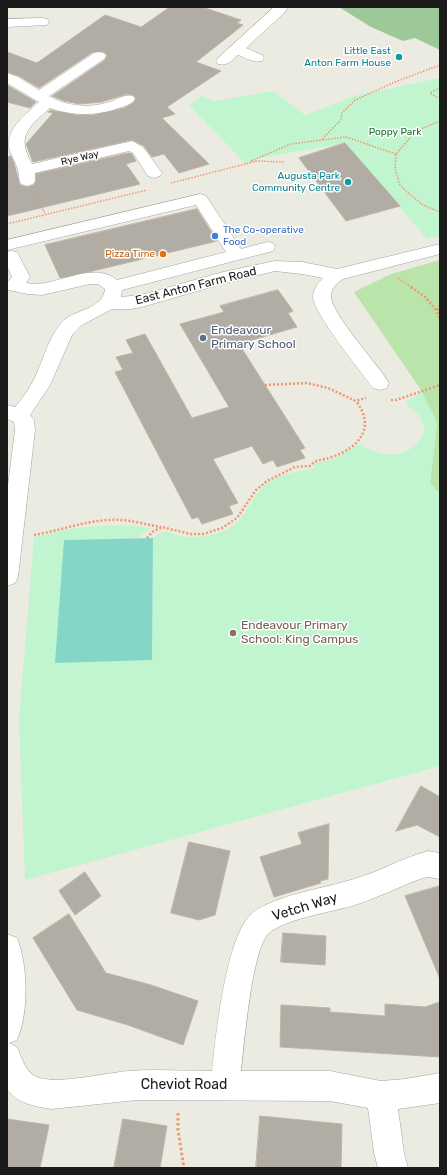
<!DOCTYPE html>
<html>
<head>
<meta charset="utf-8">
<style>
	body { margin:0 }
	#map { position:relative; width:447px; height:1175px; overflow:hidden; background:#ecebe1; font-family:Rubik,sans-serif }
	canvas { display:block }
	.frame { position:absolute; inset:0; border:8px solid #1b1b1b; pointer-events:none }
</style>
</head>
<body>
<div id="map">
<canvas width="447" height="1175"></canvas>
<div class="frame"></div>
</div>
<script>
const g = document.querySelector('canvas').getContext('2d');
g.lineJoin = 'round';
function fillPath(path, color) { g.fillStyle = color; g.fill(path, 'evenodd'); }
function trace(path, color, width, dash) { g.strokeStyle = color; g.lineWidth = width; g.lineCap = dash ? 'butt' : 'round'; g.setLineDash(dash || []); g.stroke(path); }
function label(font, color, halo, rows, align = 'center') {
  g.font = font + ' Rubik,sans-serif'; g.lineWidth = 3; g.setLineDash([]); g.textBaseline = 'middle'; g.strokeStyle = halo; g.fillStyle = color; for (const [text, x, y, turn = 0] of rows) {
    g.save(); g.translate(x, y); g.rotate((+turn || 0) * Math.PI / 180); g.textAlign = isNaN(turn) ? turn : align; if (halo) g.strokeText(text, 0, 0); g.fillText(text, 0, 0); g.restore();
  }
}
fillPath(new Path2D(`
	M440 260V494L430 483 437 423 419 387 354 292 391 274Z`), '#bae4aa');
fillPath(new Path2D(`
	M339 7H440V50L415 38 403 41 371 27Z`), '#9dc999');
fillPath(new Path2D(`
	M440 78V236L427 239 345 143 260 158 246 164 189 105 201 96 216 101 273 91 305 115 354 96Z
	M422 392 437 423 430 483 440 494V766L25 880 19 719 34 537C47 535 58 530 70 529 98 525 123 524 151 528L137 538 64 540 152 660 153 538C157 535 159 533 164 532 169 531 174 535 179 536 191 538 209 537 221 532 247 522 246 503 264 486 278 474 294 472 312 469L316 463 335 459 360 443C364 447 368 449 373 451 396 460 416 452 425 429L419 415 408 406 406 401Z`), '#c0f5cf');
fillPath(new Path2D(`
	M153 538 152 660 55 663 64 540Z`), '#84d7c8');
const building = new Path2D(`
	M170 7H202L241 20 237 23 243 25 196 62 221 71 167 107 175 114 162 118 209 164 179 173 164 154 152 157 144 146 132 140 33 162 26 144 53 113 48 112 50 110 76 115H93L124 108 133 103 136 99 133 95 127 94 102 102 79 104 64 101 52 96 105 60 107 55 104 52H93L39 88 19 76 7 72V52L37 63 105 15 141 27Z
	M7 85 36 102 30 108 7 102Z
	M345 143 400 206 346 221 299 158Z
	M129 153 132 154 136 161 126 164 140 184 7 216V157L11 156 14 163 20 185 27 187 34 185 36 181V174Z
	M197 209 217 241 93 271 60 278 45 245Z
	M278 290 293 311 288 313 297 327 239 344 305 448 300 450 305 458 277 467 273 460 263 464 252 446 213 459 238 503 229 506 233 514 202 524 198 517 192 519 115 372 123 370 116 357 133 353 126 340 145 334 192 418 229 407 180 324 224 312 220 306Z
	M421 786 440 797V837L417 825 396 831Z
	M329 824 328 879 320 881 321 883 274 897 260 857 302 844 298 833Z
	M189 842 230 851 215 915 199 920 171 913Z
	M85 872 101 896 75 915 59 891Z
	M440 886V979L405 896Z
	M69 914 106 973 151 985 198 1001 183 1045 128 1025 77 1010 33 938Z
	M283 933 326 936 325 965 281 962Z
	M440 1002V1057L280 1047 281 1005 330 1008V1012L385 1016V1004L425 1007Z
	M260 1116 342 1124 341 1168H256Z
	M7 1119 49 1125 40 1168H7Z
	M123 1119 167 1126 160 1168H114Z`);
fillPath(building, '#b1ada4');
trace(building, '#bdb4a5', 1);
const minor = new Path2D(`
	M274 7H288L284 13 246 48 262 55 264 58 262 61C253 63 246 58 238 55 231 61 228 66 218 64L216 61 218 58Z
	M42 18 47 19 49 22 47 25 7 27V19Z
	M99 52 104 53 106 56 104 59 49 96C67 107 90 108 110 102 118 99 124 94 133 96L135 99C132 104 125 106 119 108 96 116 73 116 50 108 28 128 16 135 32 164L132 141 143 147 162 173 160 176 154 178 148 176 133 153 129 151 35 173V181L33 184 27 186 21 184C18 179 20 173 17 167 15 160 10 154 9 147 6 129 27 113 39 102L7 83V73L18 77 39 90 94 53Z
	M200 194 206 196 241 249 267 242 273 243 275 247 273 251 122 290 121 297 141 295 223 272 275 261 302 262 337 269 440 244V254L343 279C337 283 331 288 331 296 331 314 378 364 389 383L387 388 380 390 373 388C360 370 315 316 313 297 313 290 318 283 323 278L302 274 275 271 225 283 142 307 131 309H112L82 325 72 335 50 385 30 415 34 420 35 430 18 577 15 583 7 586V493L15 430 14 422 7 419V405L15 407C24 397 31 386 37 373 44 356 49 338 61 323 73 309 103 310 105 289L98 284H90L42 295 28 294 8 290 7 283 12 277 7 266V252L11 251 17 252 30 277 26 283 35 284C60 284 94 261 117 280L226 252 196 205 7 250V240Z
	M428 851 440 853V879L428 877 420 879C399 887 379 897 358 904 335 912 285 918 268 934 252 950 244 1045 241 1071H330L381 1081 405 1079 440 1073V1103L398 1109 404 1153 408 1168H378L374 1153 368 1108 330 1101 137 1100 52 1109C36 1107 16 1103 7 1089V934L17 938C28 966 29 1012 17 1040L9 1043 17 1047C22 1058 26 1075 40 1078 61 1084 105 1073 129 1071 156 1069 184 1071 212 1071 216 1036 226 928 256 910 285 893 322 889 354 879 379 872 402 858 428 851Z`);
trace(minor, '#a2a2a2', 1);
trace(new Path2D(`
	M440 88 430 93 436 97H440
	M440 121 416 131 396 154 395 169 400 185 406 191 423 205 440 212
	M322 139 341 120 342 113 355 100 395 82 440 65
	M251 161 291 144 346 137 396 154
	M171 183 257 161 284 162
	M35 196 46 215
	M7 224 147 190
	M398 278 412 288`), '#ef976f', 1.5, [1.5, 1.5]);
trace(new Path2D(`
	M411 287 425 297 437 311
	M440 305 437 311 440 320
	M265 385 307 383 328 388 356 401 366 398
	M391 400H396L440 385
	M34 535C63 530 92 518 122 520 135 521 148 525 161 527
	M147 538 152 532 162 527 190 534H204L222 528 237 518 256 490 267 481 295 467 310 466C318 458 322 461 332 457 360 447 376 427 356 401`), '#ef976f', 2.5, [2, 2]);
trace(new Path2D(`
	M178 1113V1130L184 1168`), '#ef976f', 3, [2.5, 2.5]);
fillPath(minor, '#fff');
for (const [x, y, r, color] of [
	[399,57,4,"#0f9aa8"],
	[348,182,4,"#0f9aa8"],
	[215,236,4,"#3f7fe0"],
	[163,254,4,"#e8710a"],
	[203,338,4,"#5c6f8a"],
	[233,633,4,"#8d6e63"]
]) { const dot = new Path2D(); dot.arc(x, y, r, 0, 2 * Math.PI); g.fillStyle = color; g.fill(dot); trace(dot, '#fff', 1.5); }
label('10px', '#0d838f', '#fff', [
	["Little East",391,51],
	["Anton Farm House",391,63],
	["Augusta Park",340,176],
	["Community Centre",340,188]
], 'right');
label('10px', '#12702e', '#fff', [
	["Poppy Park",395,132]
]);
label('10px', '#1b1b1b', '#fff', [
	["Rye Way",80,158,-13]
]);
label('10px', '#366cbe', '#fff', [
	["The Co-operative",223,230],
	["Food",223,242]
], 'left');
label('10px', '#c56008', '#fff', [
	["Pizza Time",155,254]
], 'right');
label('12px', '#1b1b1b', '#fff', [
	["East Anton Farm Road",196,286,-14]
]);
label('12px', '#4e5e75', '#fff', [
	["Endeavour",211,331],
	["Primary School",211,345]
], 'left');
label('12px', '#785e54', '#fff', [
	["Endeavour Primary",241,626],
	["School: King Campus",241,640]
], 'left');
label('14px', '#1b1b1b', '#fff', [
	["Vetch Way",305,907,-17],
	["Cheviot Road",184,1085]
]);
</script>
</body>
</html>
